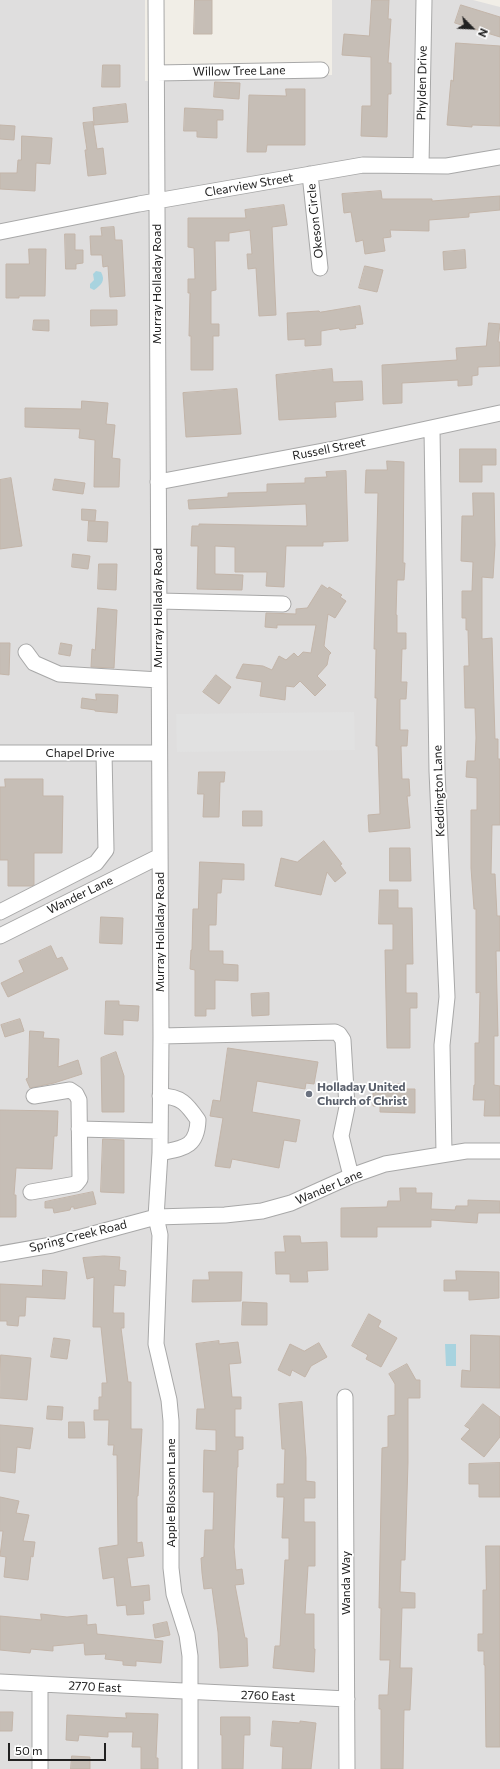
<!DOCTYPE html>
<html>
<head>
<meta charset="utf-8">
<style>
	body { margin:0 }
	#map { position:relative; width:500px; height:1769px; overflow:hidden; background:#f1eee7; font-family:Commissioner,sans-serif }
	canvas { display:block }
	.north { position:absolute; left:452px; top:8px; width:40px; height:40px; -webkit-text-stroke:3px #fff; paint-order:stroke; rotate:114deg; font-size:11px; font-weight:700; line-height:16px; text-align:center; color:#212121 }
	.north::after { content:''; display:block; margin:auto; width:14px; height:18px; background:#212121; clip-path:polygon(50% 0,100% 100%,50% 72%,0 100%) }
	.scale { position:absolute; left:8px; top:1743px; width:98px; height:18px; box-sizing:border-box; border:2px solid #212121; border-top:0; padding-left:5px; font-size:12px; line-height:14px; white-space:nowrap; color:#212121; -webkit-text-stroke:3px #fff; paint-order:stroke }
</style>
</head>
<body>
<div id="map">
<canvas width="500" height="1769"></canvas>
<div class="north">N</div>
<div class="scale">50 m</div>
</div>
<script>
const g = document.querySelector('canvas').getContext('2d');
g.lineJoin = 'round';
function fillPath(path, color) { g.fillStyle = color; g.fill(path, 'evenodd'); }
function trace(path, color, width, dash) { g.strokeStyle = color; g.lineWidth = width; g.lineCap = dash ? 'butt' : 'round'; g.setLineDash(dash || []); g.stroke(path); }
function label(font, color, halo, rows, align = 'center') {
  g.font = font + ' Commissioner,sans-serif'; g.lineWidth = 3.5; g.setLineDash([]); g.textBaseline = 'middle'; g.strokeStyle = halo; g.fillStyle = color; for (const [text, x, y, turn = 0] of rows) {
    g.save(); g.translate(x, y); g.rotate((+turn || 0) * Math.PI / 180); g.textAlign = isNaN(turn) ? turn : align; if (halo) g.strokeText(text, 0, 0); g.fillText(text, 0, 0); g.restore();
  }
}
fillPath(new Path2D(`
	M0 0H145V81L332 75V0H473L500 7V1769H0Z`), '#dfdede');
fillPath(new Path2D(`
	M354 712 355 750 177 752 176 714Z`), '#e1e1e1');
fillPath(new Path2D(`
	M96 271 101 272C106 281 101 285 94 290L90 288V284L94 280 93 274Z
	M445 1344H456V1366H446Z`), '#a8d3df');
const building = new Path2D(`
	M195 0H212V34H194Z
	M372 0H389L388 19H391L388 63H391V94H388L387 137 361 136 362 106H371V57L342 55 344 34 369 36Z
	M461 5 500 17V37L455 23Z
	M456 43 500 46V126L472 125V127L447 125 451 80 453 81Z
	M103 65H120V87H102Z
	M215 82 240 83 239 99 214 97Z
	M286 89H305V145H267L266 152H247L249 95 286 96Z
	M126 104 128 122 94 125 93 108Z
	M185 108 223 110V120H217V138L197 137V131H184Z
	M93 122 97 149 103 148 106 174 88 176 85 150H87L83 123Z
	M0 125 15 126 14 140 0 139Z
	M22 136 52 138 50 164 36 163 35 191 0 189V173H17L18 160H21Z
	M381 191 382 199H432V201L500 196V210L469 213V217L429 220V231L390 230 391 237 383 238 385 251 365 254 363 240 356 242 351 212 344 213 342 194Z
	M284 205 287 225 272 227 276 315 259 316 256 268 248 269 247 254H252L250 230 229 233V241H215L216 290 211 291V324H219V336H213V370H191V336H189L190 293H188V279H195L194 248 188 247V218H246L245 210Z
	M114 227 115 240H122L125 296 110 297 108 266 103 267 102 255H91L90 236H102L101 228Z
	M65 234H75V250H83V263L76 264V269H66Z
	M29 249H46L45 296H19V298H6V264H29Z
	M465 250 466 268 444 270 443 252Z
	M365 266 383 270 377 292 359 288Z
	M360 306 363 324 355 325 356 328 340 330 339 328 321 331V345L305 346V339L288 340 287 313 319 311 320 312Z
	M91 310H117V325L91 326Z
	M34 320H49V331L33 330Z
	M489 323 500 324 498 342H500V366L478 367V375L472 376V385L458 386V380L402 383V403L383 404 382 365 457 360 456 348 486 346Z
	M332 369 333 382 362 381 363 400 335 402 336 417 279 420 276 375Z
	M237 389 241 434 186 437 183 393Z
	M82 401 108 403 106 424 115 425 112 458 120 459 119 487H94L95 440 79 438 80 429 25 427V408L81 409Z
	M460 449H496V465H482V482H460Z
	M387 461 404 462 403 563H405L404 580H397L396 615H397V633H406V649H402L401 682H407L406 699H400V730H408L407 746H401L402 779H409L410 796H407L410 828 369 832 368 815 380 814 378 746H376L377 698H375L376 649H374L378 493H365L366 470H387Z
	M346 471 348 541 323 542V546H286L284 587 266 586 267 572H235V547L215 546V574L243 575 242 590 197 589 198 546H191L192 526H199V524L307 526 306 504 189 509 188 500 228 497V493L267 492V484L305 483V478L327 477 326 472Z
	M11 478 22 546 0 549V480Z
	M55 479 85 483 83 494 53 490Z
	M473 493H494L495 545 493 578 482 577V639L492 638 495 739H498V759H500V825H492L491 874H495L497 916H500V951H496L498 1036H494V1085L500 1086V1116H484L485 1100H473L474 1085H475V1043H479L480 992 476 993V909H474L471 868V810H477V778L466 777 467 761H475L476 738 475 708H465L464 666H469L468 630H466V618H462V591H472L473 562 461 561 462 516H473Z
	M82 509 96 510 95 521 82 520Z
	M89 521 108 522 107 542 88 541Z
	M73 554 90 556 88 569 72 567Z
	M99 564H117L116 590 98 589Z
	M322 585 328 589 329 587 342 595 340 597 346 601 335 618 328 614 324 646 331 653 329 655 327 665 317 676 326 685 315 696 300 681 294 687 286 686 285 700 260 696 262 682 236 678 243 664 263 666 272 670 279 656 286 660 294 653 298 657 303 652 311 653 316 625H277V628L265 627 266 613 296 614V609L307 608Z
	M98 608 117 610 114 668 91 667 92 649 95 650Z
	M0 643H10L9 675 0 674Z
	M61 643 72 645 70 656 59 654Z
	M216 675 231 687 219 704 203 692Z
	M96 694 118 695 117 713 95 711V710L81 708 82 698 96 700Z
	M199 772H225L224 782H220L219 817H203L204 794H198Z
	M5 779H43V796H63L62 853H34V885L31 886H8V860H0V787H5Z
	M243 811H262V826H243Z
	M324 841 342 864 340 865 346 873 335 882 327 872 321 895 275 886 281 858 297 862Z
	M390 848H410L411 881H390Z
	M200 862 244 864V880L222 879 221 893H217L216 925H209V951H223V964L238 965V981L215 980V1009H206V1016H195V970L190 969 191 950H192L193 909H198Z
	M380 890H398V908H412L413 964H406V993H417V1008H410V1048H387L385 950H393V924H379Z
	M101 917 123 918 122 944 100 943Z
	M51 946 57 959 62 957 68 969 8 997 1 983 24 972 19 961Z
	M269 993V1015L252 1016 251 994Z
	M106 1001H119V1005L139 1006 138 1021 123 1020V1035L105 1034Z
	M20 1019 24 1031 5 1037 1 1025Z
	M30 1031 44 1032 43 1038 59 1039 58 1067 78 1060 82 1074 54 1083 30 1088 26 1079 28 1078Z
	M228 1048 318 1062 314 1084 306 1083 305 1089 257 1081 252 1112 300 1120 296 1142 284 1140 279 1168 232 1159 230 1168 215 1166 223 1118 210 1116 213 1100 220 1101Z
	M116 1052 124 1076V1112H102L101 1058Z
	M381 1084H406V1089H415V1113L380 1112V1106H373V1090H381Z
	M0 1110 58 1111 57 1136H54L52 1169 16 1168 14 1195H16V1217H0Z
	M103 1139 124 1140V1193L101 1192Z
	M400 1188H416V1193H432L431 1209 455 1210 456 1206H468V1200L500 1201V1213H478L477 1223 431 1220V1227H377V1237H341V1208L387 1207 388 1201H400Z
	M93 1192 96 1204 74 1209V1207H71L70 1210 54 1213 53 1208H45V1202Z
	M284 1236H300L301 1243 327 1242 328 1270 307 1271 308 1282H290V1274H276L275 1252H285Z
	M104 1256 120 1257 119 1270 126 1271 125 1286 114 1285 113 1313H124V1328H121L128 1382H131V1429H142L138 1496H137V1543L142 1542 144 1556 127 1558 131 1587 149 1585 150 1600 143 1601 144 1614 127 1615 126 1605 117 1606 114 1577 103 1579 99 1548 118 1545 117 1455H113L114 1445H108L109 1420H94V1410H99V1397H102V1383H107L101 1327H93L94 1277 87 1279 83 1258Z
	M43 1270 67 1272 65 1299 26 1297 25 1316H19L18 1326 7 1325V1321H0V1284L42 1286Z
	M456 1271 499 1272V1298L469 1300V1291H444V1280H456Z
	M209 1272H242L241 1301 192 1302 193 1280H209Z
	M243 1302 267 1303V1325H242Z
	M369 1314 381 1321 378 1327 397 1338 381 1367 366 1359 368 1355 352 1346Z
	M471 1335 500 1336V1388L461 1387 462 1370 470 1371Z
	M54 1338 70 1340 67 1359 51 1357Z
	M219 1341V1344L238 1342 241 1363 229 1364 232 1397H241V1409H235V1437H243V1449L238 1450V1467H237L234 1547 236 1570 242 1569 244 1584 235 1585 245 1638H247L248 1666 220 1668 218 1632 212 1588 204 1589 202 1573 201 1558 204 1557 205 1530H213L214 1492H203L204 1450 216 1451V1430L196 1429 197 1409H205L196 1344Z
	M319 1343 327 1357 311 1366 305 1377 292 1370 290 1376 278 1370 290 1344 304 1351Z
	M1 1355 31 1358 27 1400 0 1398Z
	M407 1364 416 1380H420V1398H408V1462L405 1560H401L400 1592 415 1593V1608H402L400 1668H412L410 1710H404L403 1769H381V1709H379V1695H388L390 1660H380L381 1608H379L382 1448 388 1447V1416L395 1415V1384L389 1374Z
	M302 1402 306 1458V1481L315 1482V1498H304V1522H315V1566H308L305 1614H314V1649H315L314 1672 273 1668 275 1646H280L285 1560H289V1538H282L284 1497H277V1484H284L285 1449H282L279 1404Z
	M483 1404 500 1417V1437L484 1457 461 1439 470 1429 465 1426Z
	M48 1406 63 1407 62 1420 47 1419Z
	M69 1422H84L85 1438H69Z
	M0 1425 33 1428 30 1449 17 1447 15 1473 0 1471Z
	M500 1463V1497H479V1484H469V1464Z
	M0 1497 19 1501 16 1513 29 1515 23 1541 35 1542 33 1557 31 1556 28 1580 4 1577 6 1557 0 1556 3 1531H0Z
	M486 1546H500V1747H486L485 1665H484V1651H478V1634H483V1590H486Z
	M41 1614 67 1617 87 1615V1625L96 1624 97 1634 163 1641 161 1663 136 1661V1666L123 1665V1661L105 1659 106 1654 85 1655 84 1643 53 1646V1651L31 1649 30 1653 0 1650V1616L41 1620Z
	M167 1622 170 1635 155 1638 153 1625Z
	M0 1712H13L12 1731H0Z
	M126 1713 158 1714 156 1758H158V1769H141V1747H132L133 1732H108V1737L79 1735 78 1741 66 1740 67 1715 126 1718Z
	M221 1717H250V1735H244L243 1769H222V1735H221Z
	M273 1721 300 1723V1721L316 1723 311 1769H282L283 1747 271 1746Z
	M72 1756 90 1757V1769H71Z`);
fillPath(building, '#c6beb6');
trace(building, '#c3b5a9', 1);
const minor = new Path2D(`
	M156 0 161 1036 160 1153 156 1217 160 1235 156 1344 169 1400 171 1421V1568L174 1594 187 1635 190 1656V1769
	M157 73 321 70
	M421 165 424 0
	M310 174 320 268
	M0 232 139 204 363 165 447 166 500 157
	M432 429 437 771 447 997 442 1045 444 1153
	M158 482 339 448 500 413
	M159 601 283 604
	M26 652 34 663 59 674 159 680
	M0 753H159
	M0 912 96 863 106 850 104 753
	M0 936 160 856
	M161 1036 335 1032 339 1034 343 1040 347 1107 341 1136 351 1176
	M79 1129 160 1131
	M160 1153C183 1148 197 1148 198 1120 187 1104 181 1096 160 1096
	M31 1192 76 1184 80 1179 79 1100 76 1094 70 1090 34 1096
	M0 1254 52 1245 156 1217 225 1215 262 1211 291 1203 351 1176 385 1164 466 1151H500
	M345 1397 347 1769
	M0 1682 347 1699
	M40 1684V1769`);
trace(minor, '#a8a8a8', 17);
trace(minor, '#fff', 15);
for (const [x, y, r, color] of [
	[309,1094,4,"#6b7280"]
]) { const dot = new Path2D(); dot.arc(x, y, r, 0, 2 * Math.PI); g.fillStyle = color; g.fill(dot); trace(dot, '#fff', 1.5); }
label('12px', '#212121', '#fff', [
	["Willow Tree Lane",239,71,-1],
	["Phylden Drive",422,83,-89],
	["Clearview Street",249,185,-10],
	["Okeson Circle",315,221,-96],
	["Murray Holladay Road",157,284,-90],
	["Russell Street",329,449,-11],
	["Murray Holladay Road",158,608,-90],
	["Chapel Drive",80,753],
	["Keddington Lane",439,791,-92],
	["Wander Lane",80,895,-26],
	["Murray Holladay Road",160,932,-90],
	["Wander Lane",329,1187,-23],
	["Spring Creek Road",78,1236,-14],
	["Apple Blossom Lane",171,1493,-90],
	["Wanda Way",346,1583,-90],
	["2770 East",95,1687,3],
	["2760 East",268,1696,2]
]);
label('bold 12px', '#5b616d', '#fff', [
	["Holladay United",317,1087],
	["Church of Christ",317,1101]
], 'left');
</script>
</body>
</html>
